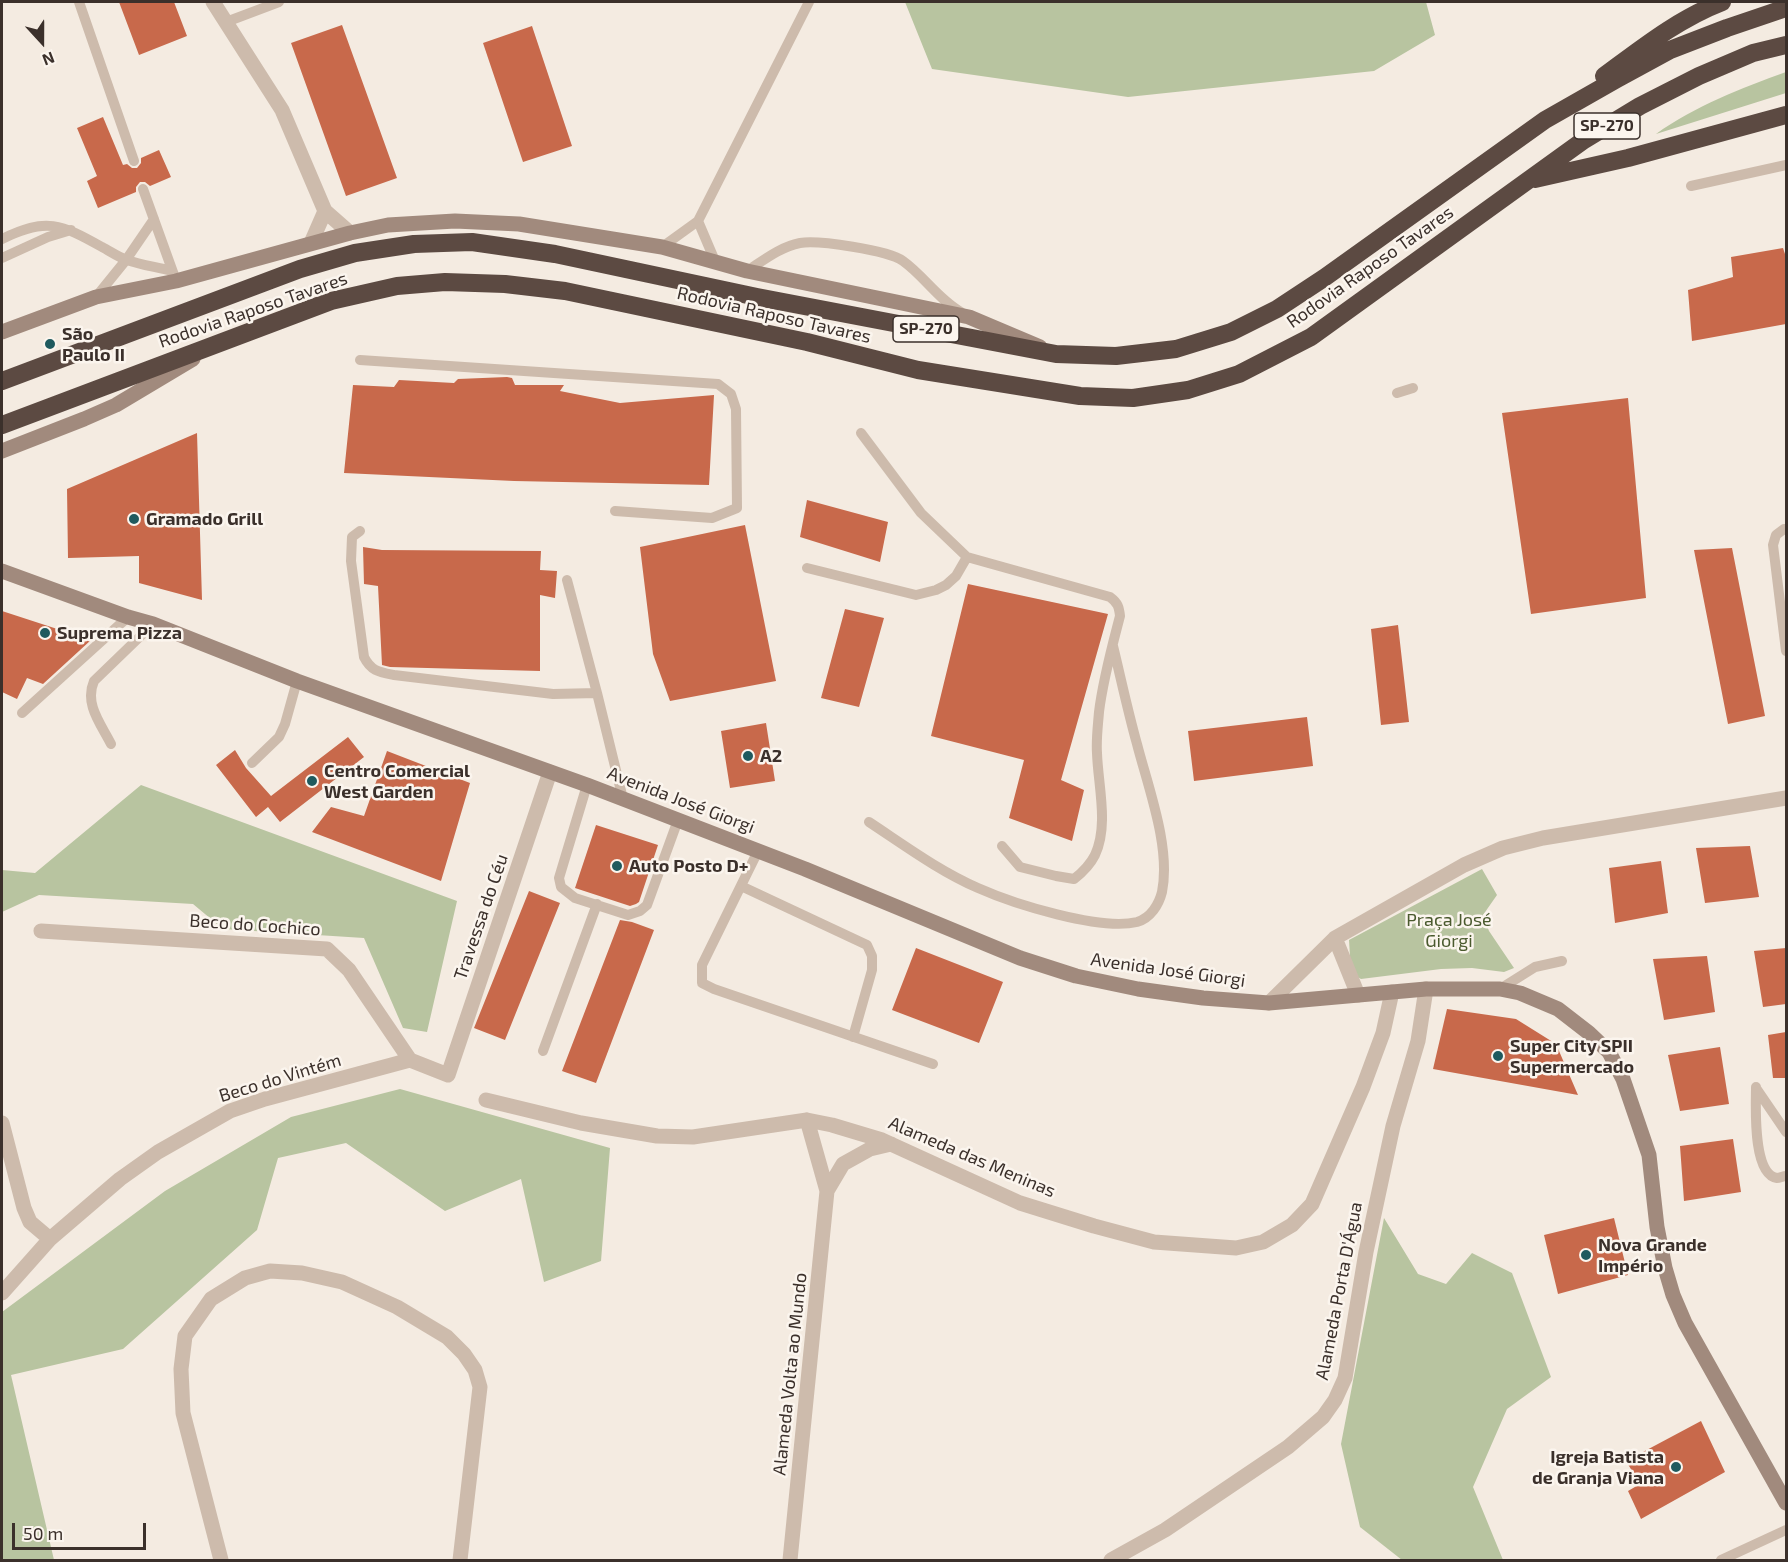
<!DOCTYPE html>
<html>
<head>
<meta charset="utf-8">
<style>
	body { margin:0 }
	#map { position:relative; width:1788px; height:1562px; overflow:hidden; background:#f4ebe1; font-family:"Exo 2",sans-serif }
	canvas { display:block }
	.frame { position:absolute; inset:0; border:3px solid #3b302b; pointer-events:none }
	.north { position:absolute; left:12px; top:12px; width:60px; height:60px; -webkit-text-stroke:4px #fbf5ee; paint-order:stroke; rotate:159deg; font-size:16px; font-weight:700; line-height:24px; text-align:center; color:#3b302b }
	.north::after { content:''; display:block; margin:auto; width:21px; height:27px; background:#3b302b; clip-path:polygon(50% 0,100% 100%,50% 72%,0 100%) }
	.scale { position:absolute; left:12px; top:1523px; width:134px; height:27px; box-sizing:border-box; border:3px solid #3b302b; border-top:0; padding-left:8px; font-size:18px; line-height:21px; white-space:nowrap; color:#3b302b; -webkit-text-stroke:4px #fbf5ee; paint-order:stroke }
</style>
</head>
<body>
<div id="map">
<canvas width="1788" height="1562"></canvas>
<div class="frame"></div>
<div class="north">N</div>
<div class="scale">50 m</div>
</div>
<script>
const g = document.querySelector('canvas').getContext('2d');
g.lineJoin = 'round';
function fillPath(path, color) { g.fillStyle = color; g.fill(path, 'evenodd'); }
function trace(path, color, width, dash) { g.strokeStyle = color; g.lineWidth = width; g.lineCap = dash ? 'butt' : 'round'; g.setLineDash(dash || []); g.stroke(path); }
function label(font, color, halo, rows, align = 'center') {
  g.font = font + ' "Exo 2",sans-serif'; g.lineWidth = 5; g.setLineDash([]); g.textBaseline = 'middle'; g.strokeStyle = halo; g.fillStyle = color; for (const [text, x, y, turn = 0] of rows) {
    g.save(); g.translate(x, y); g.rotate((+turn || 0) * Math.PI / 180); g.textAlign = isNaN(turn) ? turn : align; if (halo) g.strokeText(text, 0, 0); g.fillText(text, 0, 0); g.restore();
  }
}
fillPath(new Path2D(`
	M905 2H1426L1435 35 1374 71 1128 97 932 69Z
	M1786 72V93L1656 134C1695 106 1742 88 1786 72Z
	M141 785 457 901 427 1032 403 1028 364 938 223 929 193 904 39 895 2 912V870L35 873Z
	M1482 869 1497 895 1483 915 1489 931 1514 968 1504 972 1472 968 1441 969 1361 979 1351 973 1349 940Z
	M400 1089 610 1148 601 1261 544 1282 521 1179 445 1211 346 1143 278 1158 257 1230 123 1349 11 1375 54 1560H2V1312L165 1191 291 1117Z
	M1384 1218 1418 1274 1446 1284 1472 1253 1512 1273 1551 1377 1507 1409 1473 1487 1503 1560H1402L1360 1527 1341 1444Z`), '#b8c4a0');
fillPath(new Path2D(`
	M119 2H174L187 36 139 55Z
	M342 25 397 178 346 196 291 43Z
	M532 26 572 146 523 162 483 43Z
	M103 117 123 165 127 164 132 168H137L141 163V158L159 150 171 177 150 186 145 182H140L136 187V192L98 208 87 181 97 176 77 128Z
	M1783 248 1786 257V324L1692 341 1688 290 1733 277 1731 257Z
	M507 377 512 378 515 385H564L560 391 620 403 714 395 709 485 514 481 344 473 353 385 394 387 399 380 454 383 458 379Z
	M1628 398 1646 598 1531 614 1502 413Z
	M197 433 202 600 139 583V556L68 558 67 489Z
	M807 500 888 522 880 562 800 537Z
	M745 525 776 681 670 701 653 654 640 547Z
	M363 547 382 550 541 551 540 570 557 571 555 598 540 595V671L390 667 382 665 378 586 364 584Z
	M1732 548 1765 716 1728 724 1694 550Z
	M968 584 1108 614 1061 780 1084 790 1072 841 1009 818 1024 760 931 736Z
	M845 609 884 618 859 707 821 698Z
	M2 611 91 640 43 684 27 678 17 699 2 692Z
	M1398 625 1409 722 1381 725 1371 629Z
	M1307 717 1313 766 1194 781 1188 731Z
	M766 723 775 781 730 788 721 731Z
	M348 737 364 757 280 822 268 807 256 817 216 765 235 750 246 768 271 796Z
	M387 751 470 783 441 881 312 832 331 807 364 816Z
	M596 825 658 845 639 902 636 904 630 906 575 888Z
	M1750 846 1759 897 1705 903 1696 848Z
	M1661 861 1668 913 1615 923 1609 868Z
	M529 891 560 903 505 1040 474 1028Z
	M620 920 632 922 654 930 596 1083 562 1071Z
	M916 948 1003 982 979 1043 892 1010Z
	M1786 948V1004L1763 1007 1754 951Z
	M1707 956 1715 1012 1664 1020 1653 959Z
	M1447 1009 1516 1019 1556 1044 1578 1095 1433 1069Z
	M1786 1032V1078H1773L1768 1035Z
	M1720 1047 1729 1104 1680 1111 1668 1055Z
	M1733 1139 1741 1192 1684 1201 1680 1146Z
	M1614 1218 1628 1275 1558 1294 1544 1235Z
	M1701 1421 1725 1472 1641 1519 1628 1491 1640 1484 1626 1461Z`), '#c8694b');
trace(new Path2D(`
	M79 2 134 161
	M226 22 279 2
	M1691 186 1786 165
	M143 189 174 275
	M698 221 715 261
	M2 239C46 217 61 224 102 247 110 251 118 257 127 260 141 265 157 267 172 271
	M662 247 698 221 809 2
	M2 258 48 237 71 230
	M747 271C764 260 780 247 800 243 818 240 888 250 903 261 924 276 938 299 961 312
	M96 297 126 260 154 219
	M360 360 718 384 731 394 736 409 737 508 712 518 615 511
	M1397 393 1413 388
	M861 433 921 513 967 557
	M1784 529 1776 535 1773 545 1786 651
	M360 531 352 537 351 561 364 657C371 671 379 672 394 675L553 694 597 693 567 580
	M807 568 916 595 936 590 946 585 956 576 967 557 1110 597C1118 603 1119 607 1120 616 1112 647 1103 679 1099 712 1098 725 1096 740 1097 753 1098 785 1109 825 1095 855 1090 865 1083 872 1074 879L1056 876 1020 867 1002 846
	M597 693 623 799
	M22 713 128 617
	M111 744C101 724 84 704 94 681L153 624
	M252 763 279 737 285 724 297 681
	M587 785 559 878 561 887 575 898 628 915 640 911 647 905 678 820
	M869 822C904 845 939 871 978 888 1014 904 1100 931 1137 922 1151 918 1159 904 1162 892 1171 847 1148 787 1137 744 1128 712 1121 679 1113 646
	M758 851 702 965V983L714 989 933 1064
	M741 886 867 945 872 956V970L853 1037
	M1500 989 1535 967 1562 961
	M543 1051 597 904
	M1756 1087C1756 1105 1752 1174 1777 1178 1780 1178 1783 1176 1786 1176
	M1756 1088 1786 1132
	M1721 1560 1786 1530`), '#cdbbac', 10);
trace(new Path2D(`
	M213 2 282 110 325 211 350 233
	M311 243 325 211
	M41 931 327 949 349 970 410 1060
	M1335 938 1358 995
	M1269 1003 1335 938 1464 865 1503 848 1543 838 1786 798
	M486 1100 581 1123 657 1136 693 1137 807 1120 832 1125 882 1140 1020 1203 1094 1226 1154 1242 1236 1248 1263 1242 1292 1225 1312 1204 1363 1087 1383 1033 1392 992
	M2 1123 24 1208 30 1222 50 1239
	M827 1191 843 1164 870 1149 891 1144
	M2 1293 50 1239 120 1179 158 1152 230 1111 265 1099 410 1060 448 1075 550 772
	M221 1560 183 1413 181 1369 185 1336 211 1299 245 1278 270 1271 302 1273 342 1282 397 1307 447 1337 464 1354 475 1370 480 1387 460 1560
	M790 1560 827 1191 807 1120
	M1111 1560 1165 1530 1288 1447 1323 1417 1335 1400 1345 1378 1366 1252 1393 1126 1418 1041 1426 989`), '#cdbbac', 15);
trace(new Path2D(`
	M2 332 96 297 176 281 350 233 388 225 455 221 519 224 662 247 747 271 969 317 1040 347
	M2 451 84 419 116 405 193 359
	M2 571 128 617 153 624 297 681 587 785 805 869 1020 958 1076 976 1138 989 1203 998 1269 1003 1426 989H1500L1520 993 1558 1009 1589 1033 1609 1052 1623 1079 1649 1155 1657 1227 1665 1268 1673 1295 1685 1323 1786 1503`), '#a18a7d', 15);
trace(new Path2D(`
	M1604 76C1642 48 1678 19 1722 2
	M1535 179 1628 158 1786 115
	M2 381 300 269 355 253 414 244 472 242 555 254 757 297 1056 354 1116 356 1176 349 1231 332 1277 309 1324 278 1545 120 1617 79 1670 50 1727 28 1786 8
	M2 425 331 301 397 286 445 282 505 284 565 291 807 342 918 370 1080 396 1133 398 1188 390 1239 374 1311 337 1584 140 1640 106 1699 76 1753 53 1786 45`), '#5c4a42', 18);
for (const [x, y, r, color] of [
	[50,344,6,"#1f5a5e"],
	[134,519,6,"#1f5a5e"],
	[45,633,6,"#1f5a5e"],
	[748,756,6,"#1f5a5e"],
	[312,781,6,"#1f5a5e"],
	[617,866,6,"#1f5a5e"],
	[1498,1056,6,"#1f5a5e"],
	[1586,1255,6,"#1f5a5e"],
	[1676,1467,6,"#1f5a5e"]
]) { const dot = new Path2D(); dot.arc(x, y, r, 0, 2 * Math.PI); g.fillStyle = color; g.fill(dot); trace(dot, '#fbf5ee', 2); }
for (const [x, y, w] of [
	[1607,126,66],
	[926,329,66]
]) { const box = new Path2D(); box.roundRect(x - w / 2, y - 13, w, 26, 4.5); g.fillStyle = '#fbf5ee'; g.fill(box); trace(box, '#3b302b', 1.5); }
label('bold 16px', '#3b302b', null, [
	["SP-270",1607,126],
	["SP-270",926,329]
]);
label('18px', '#3b302b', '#fbf5ee', [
	["Rodovia Raposo Tavares",1370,267,-35],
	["Rodovia Raposo Tavares",253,310,-19],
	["Rodovia Raposo Tavares",774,315,13],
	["Avenida José Giorgi",681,800,21],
	["Travessa do Céu",481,917,-71],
	["Beco do Cochico",255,925,4],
	["Avenida José Giorgi",1168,970,8],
	["Beco do Vintém",280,1078,-17],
	["Alameda das Meninas",972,1157,23],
	["Alameda Porta D'Água",1339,1291,-79],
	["Alameda Volta ao Mundo",790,1374,-84]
]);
label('bold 18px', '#3b302b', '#fbf5ee', [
	["São",62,334],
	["Paulo II",62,355],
	["Gramado Grill",146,519],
	["Suprema Pizza",57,633],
	["A2",760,756],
	["Centro Comercial",324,771],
	["West Garden",324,792],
	["Auto Posto D+",629,866],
	["Super City SPII",1510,1046],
	["Supermercado",1510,1067],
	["Nova Grande",1598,1245],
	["Império",1598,1266],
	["Igreja Batista",1664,1457,"right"],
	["de Granja Viana",1664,1478,"right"]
], 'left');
label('18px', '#4a5a2e', '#fbf5ee', [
	["Praça José",1449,920],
	["Giorgi",1449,941]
]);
</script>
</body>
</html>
